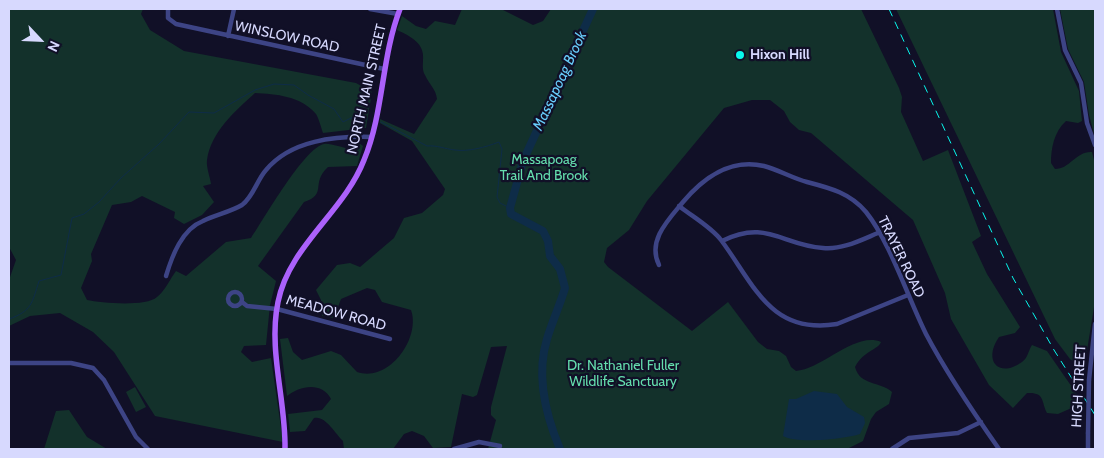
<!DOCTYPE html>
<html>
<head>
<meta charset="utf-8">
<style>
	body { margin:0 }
	#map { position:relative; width:1104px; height:458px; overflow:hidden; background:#111027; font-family:Cabin,sans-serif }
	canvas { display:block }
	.frame { position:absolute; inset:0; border:10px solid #d7d9fe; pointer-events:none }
	.north { position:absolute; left:15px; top:15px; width:50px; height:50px; -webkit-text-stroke:4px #111027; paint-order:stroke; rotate:115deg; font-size:14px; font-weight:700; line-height:20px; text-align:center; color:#d7d9fe }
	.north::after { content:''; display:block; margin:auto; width:18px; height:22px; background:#d7d9fe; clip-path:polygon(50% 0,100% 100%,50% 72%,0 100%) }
</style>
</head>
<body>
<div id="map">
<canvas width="1104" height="458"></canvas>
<div class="frame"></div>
<div class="north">N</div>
</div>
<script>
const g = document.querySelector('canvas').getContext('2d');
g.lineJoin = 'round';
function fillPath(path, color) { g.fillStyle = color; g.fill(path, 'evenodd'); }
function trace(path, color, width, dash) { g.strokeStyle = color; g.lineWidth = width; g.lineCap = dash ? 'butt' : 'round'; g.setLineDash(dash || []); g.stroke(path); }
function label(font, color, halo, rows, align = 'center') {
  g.font = font + ' Cabin,sans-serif'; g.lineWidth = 4.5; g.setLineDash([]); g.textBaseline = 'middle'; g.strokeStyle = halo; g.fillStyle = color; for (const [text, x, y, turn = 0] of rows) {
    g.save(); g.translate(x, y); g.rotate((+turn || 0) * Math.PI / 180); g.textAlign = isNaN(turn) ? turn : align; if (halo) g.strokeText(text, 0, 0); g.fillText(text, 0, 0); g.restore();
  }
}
fillPath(new Path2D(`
	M9 9H143L141 14 150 30 184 51 356 83 372 92 366 128 323 133C321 127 319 119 316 114 301 96 276 94 255 93 235 111 211 132 207 160 206 167 210 177 211 184L203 186 214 202 202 215 184 224 174 218 175 212 142 196 131 202 112 205 91 254 92 261 81 288 87 300C101 303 146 307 157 297 165 291 170 279 176 271L186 276 226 242 251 238C264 219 304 148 324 144 330 143 343 148 350 149L356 141 363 146 357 166 328 167C310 184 328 194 304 202L258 266 276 281 270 305 266 345 244 346 241 352 252 362 271 358 283 442 155 416 114 352 93 332 60 313 30 316 9 326V280L16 260 9 247Z
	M462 9H501L533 25 543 21 551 9H861L899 88 902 97 901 112 923 161 948 150 981 236 972 242 987 274 1020 327 1015 333 999 337C983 360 998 379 1022 362 1028 358 1028 351 1032 345L1047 351 1083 403 1058 414 1047 413C1041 401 1045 392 1027 393L1013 408 989 385 951 319 945 293 913 220 811 133 799 130 790 122 784 111 770 100H752L724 108 647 201 629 230 607 248 604 262 608 267 692 331 728 302 758 342 767 349 779 351 786 356 791 367 796 371C822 369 856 331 881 342 878 350 863 351 855 367 860 386 880 381 892 392L889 404 876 412 871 419 863 441 847 449H488L496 420 491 415V407L507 346 491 347 477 395 473 397 462 394 451 447 433 448 424 436 412 431 404 434 393 449H344L343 441C335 433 325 415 314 418L305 431 290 432 288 414 322 410 331 399C322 381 299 386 287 396L280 339 288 338 293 352 302 360 331 351 341 355 357 372C389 383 421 338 411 310L382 302 375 290 367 288 341 299 334 318 322 316 321 300 316 290 337 265 350 263 360 267 394 238 404 218 422 213 443 195 445 189 412 141 380 123V119L414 134 437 99C436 89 429 84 425 75 422 70 423 65 423 60 425 43 410 36 397 30L402 16 416 26 426 29 435 21 455 25Z
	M896 9H1053L1061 52 1079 91 1082 121 1078 123 1066 121C1054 132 1051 148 1051 163L1055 169C1070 169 1076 151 1092 152L1095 164V301L1084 369 1070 359 1055 339Z
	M1060 9H1095V137L1089 115 1084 82 1068 49Z
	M135 387 146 407 136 412 126 392Z
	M69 410 87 437 107 449H44L56 411Z`), '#13312b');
fillPath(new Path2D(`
	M814 391 837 394 847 407 864 417 865 423 860 434C845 439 797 444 783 436L789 399H796Z`), '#0e2c48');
trace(new Path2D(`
	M381 122 427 146C437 145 445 149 455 150 468 152 486 147 499 142L502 149 497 197 500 203 510 208
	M9 319C32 311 32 303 39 281L61 275 72 218 84 214 99 202 121 178 159 144 189 112 214 113 255 90 274 84 294 85 308 95 334 109 343 122 351 118 367 119`), '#0e2c48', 1);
trace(new Path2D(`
	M560 449C546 416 536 375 547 339 552 322 560 305 565 288L560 269 550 256 548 241 543 231 511 214 510 208 523 161 593 9`), '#0e2c48', 8);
trace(new Path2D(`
	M168 9V18L176 24 384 69
	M370 9 398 14
	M1057 9 1065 50 1081 83 1087 123 1095 145
	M228 36 234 9
	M679 206C693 217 711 227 721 240 754 284 770 335 837 324L908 295
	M722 241C766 219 782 245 823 248 842 250 861 240 878 233
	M659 265C647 241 668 220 683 202 703 178 731 158 764 166 779 170 792 178 807 182 830 188 850 193 866 212 890 242 908 298 926 334 947 374 973 412 999 449
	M166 276C172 256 182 229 203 221 215 215 230 212 242 205 253 197 257 180 266 170 291 140 335 136 372 137
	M228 299a7 7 0 1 1 14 0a7 7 0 1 1-14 0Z
	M242 302 247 306 277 309 390 339
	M9 363H71L93 368 104 380 136 437 148 449
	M1089 380 1095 324
	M454 449 479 442 500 446
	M892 449 909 438 958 433 981 422
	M1088 449V433`), '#3d4485', 4.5);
trace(new Path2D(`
	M285 449C286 401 268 350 278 302 289 246 344 212 364 160 384 112 381 58 400 9`), '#ab61fb', 5.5);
trace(new Path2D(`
	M889 9 1013 278 1054 350 1095 415`), '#08f9ed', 1, [8, 6]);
trace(new Path2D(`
	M1088 433 1089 380`), '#3d4485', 4.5);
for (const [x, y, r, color] of [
	[740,55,5,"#08f9ed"]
]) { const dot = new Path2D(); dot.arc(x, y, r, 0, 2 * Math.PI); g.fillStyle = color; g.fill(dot); trace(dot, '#111027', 2); }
label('14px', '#d7d9fe', '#111027', [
	["WINSLOW ROAD",287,37,12],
	["NORTH MAIN STREET",367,89,-77],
	["TRAYER ROAD",901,257,64],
	["MEADOW ROAD",336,313,15],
	["HIGH STREET",1079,386,-87]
]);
label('bold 14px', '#d7d9fe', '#111027', [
	["Hixon Hill",750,55]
], 'left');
label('14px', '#64ddad', '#111027', [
	["Massapoag",544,160],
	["Trail And Brook",544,176],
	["Dr. Nathaniel Fuller",623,366],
	["Wildlife Sanctuary",623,382]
]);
label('italic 15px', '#68cdfb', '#111027', [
	["Massapoag Brook",560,81,-65]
]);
</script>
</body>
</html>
